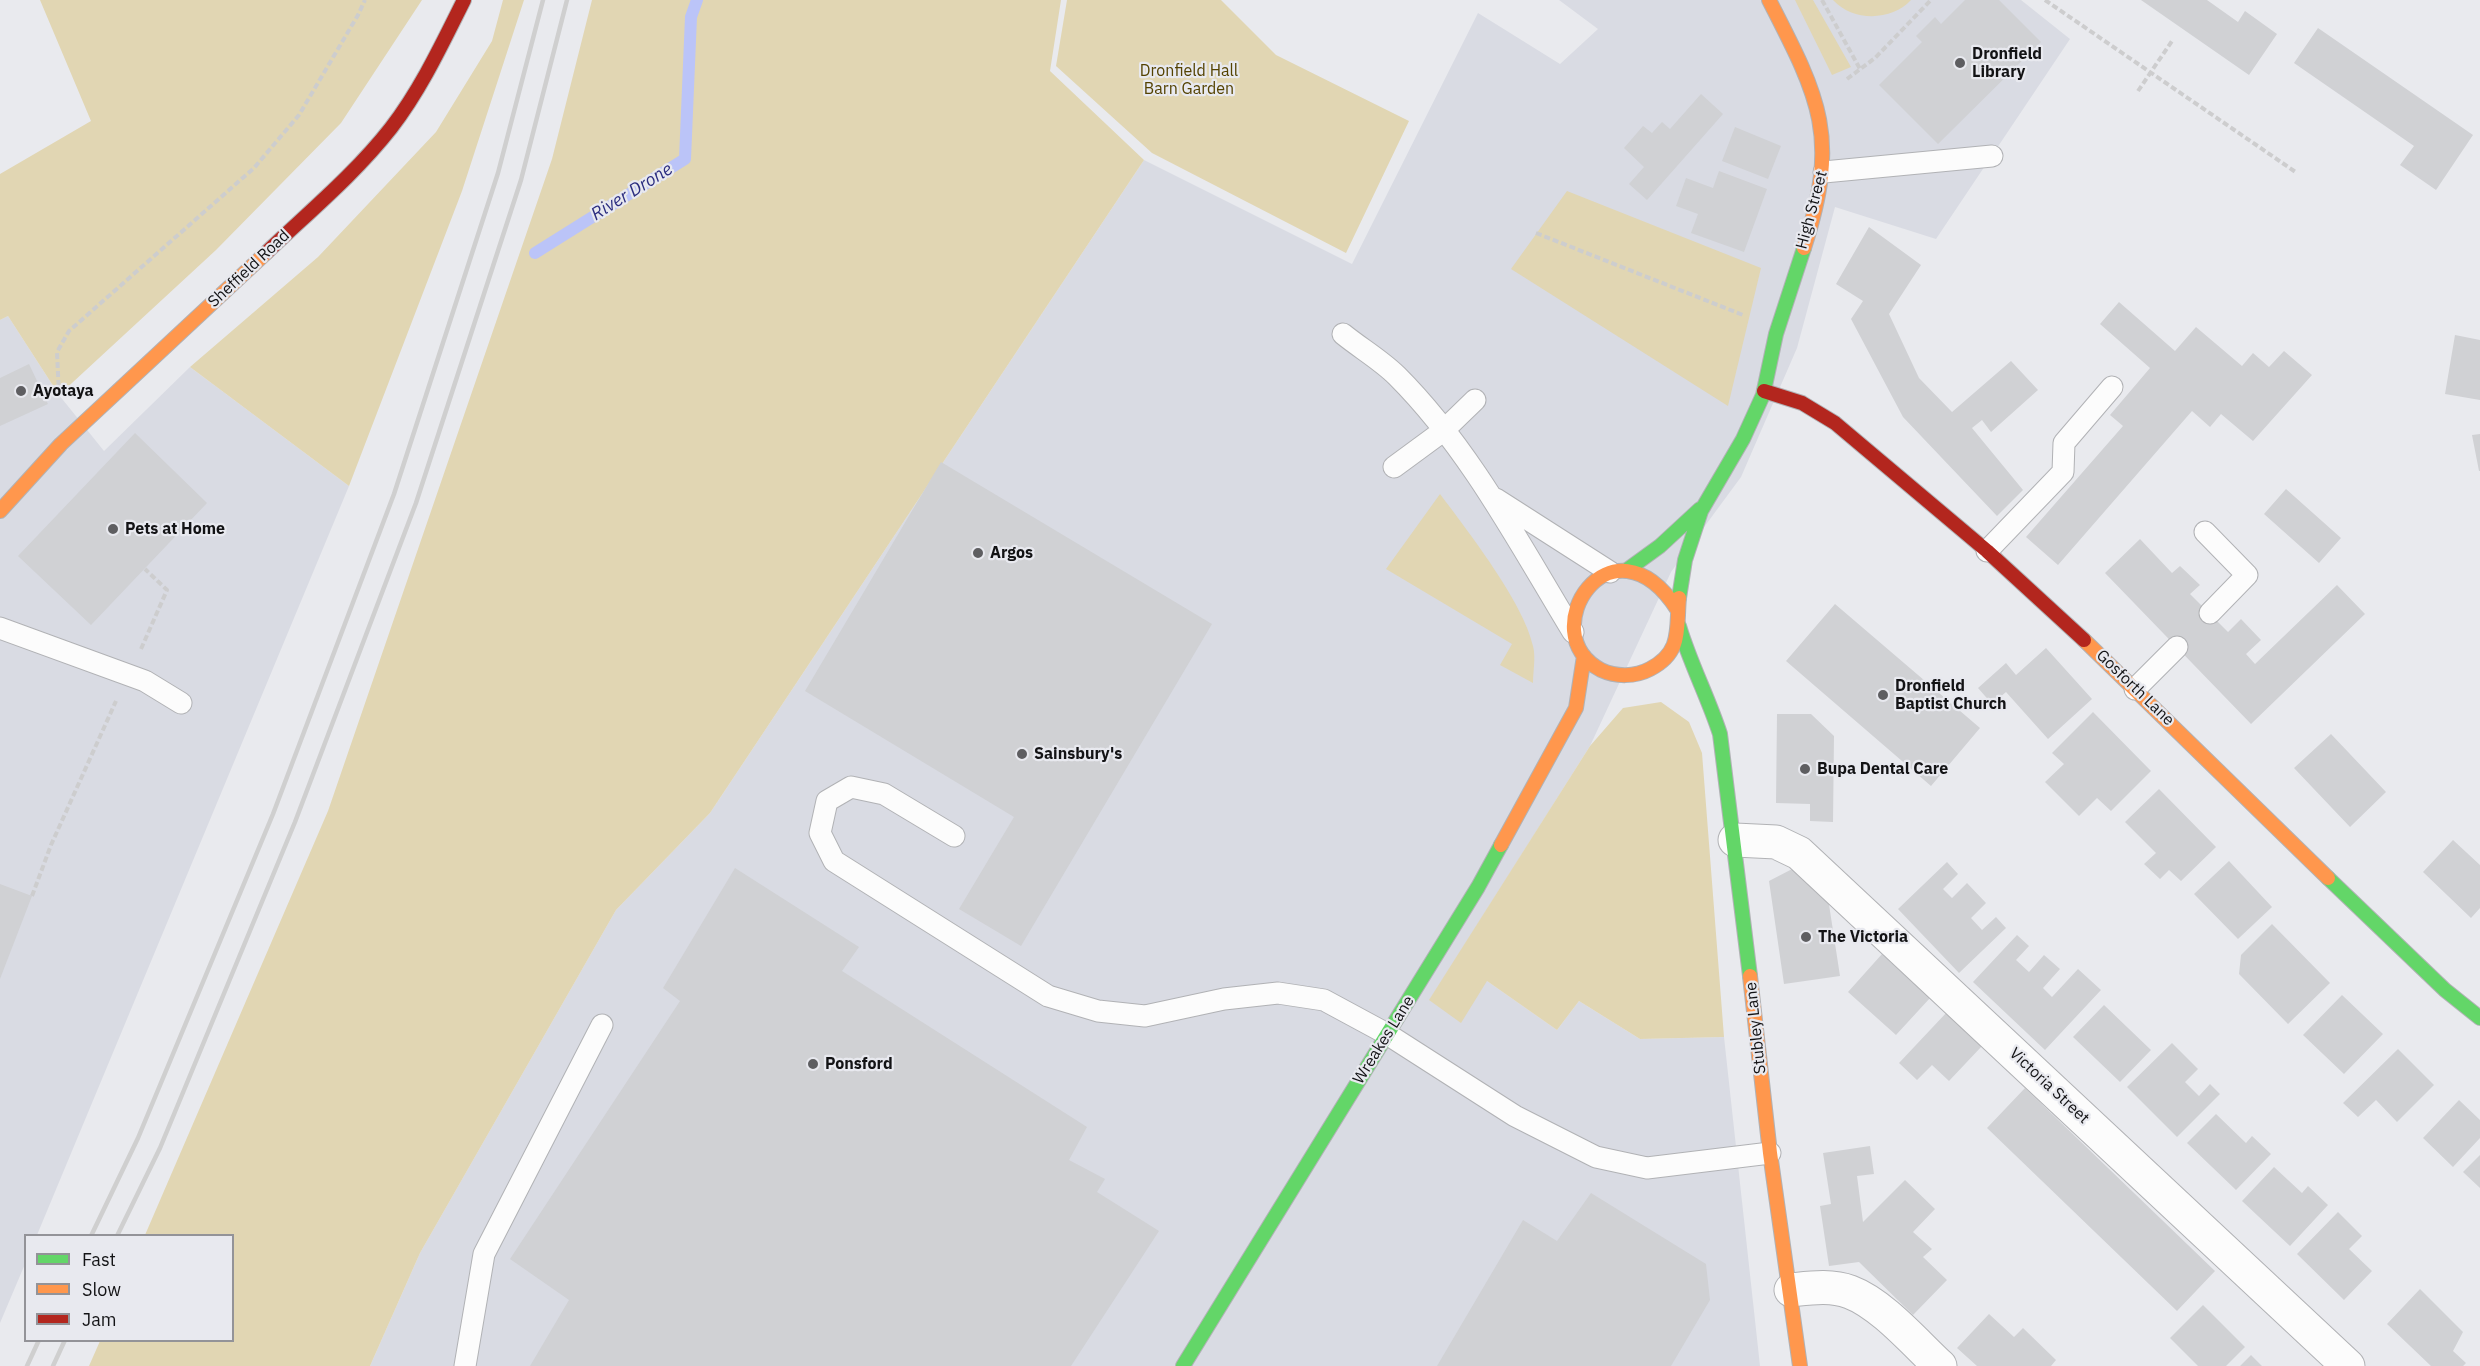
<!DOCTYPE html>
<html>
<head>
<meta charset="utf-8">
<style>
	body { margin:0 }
	#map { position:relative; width:2480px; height:1366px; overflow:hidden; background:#e9eaee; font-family:"IBM Plex Sans",sans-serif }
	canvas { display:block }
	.legend { position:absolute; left:24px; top:1234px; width:210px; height:108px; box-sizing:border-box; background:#e8e9ef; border:2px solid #939398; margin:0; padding:8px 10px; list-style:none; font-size:18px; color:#131315 }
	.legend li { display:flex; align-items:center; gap:12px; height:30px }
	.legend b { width:30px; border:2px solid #939398 }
</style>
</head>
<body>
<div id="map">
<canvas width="2480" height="1366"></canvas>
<ul class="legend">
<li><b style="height:8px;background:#63d668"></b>Fast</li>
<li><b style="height:8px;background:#ff974d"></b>Slow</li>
<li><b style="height:8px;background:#b3261e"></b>Jam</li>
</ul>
</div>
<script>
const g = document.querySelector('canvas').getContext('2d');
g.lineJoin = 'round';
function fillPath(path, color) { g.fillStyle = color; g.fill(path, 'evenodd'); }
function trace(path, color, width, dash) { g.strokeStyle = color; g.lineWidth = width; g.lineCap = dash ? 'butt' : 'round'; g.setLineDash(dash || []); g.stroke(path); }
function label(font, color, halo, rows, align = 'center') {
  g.font = font + ' "IBM Plex Sans",sans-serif'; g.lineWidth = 4.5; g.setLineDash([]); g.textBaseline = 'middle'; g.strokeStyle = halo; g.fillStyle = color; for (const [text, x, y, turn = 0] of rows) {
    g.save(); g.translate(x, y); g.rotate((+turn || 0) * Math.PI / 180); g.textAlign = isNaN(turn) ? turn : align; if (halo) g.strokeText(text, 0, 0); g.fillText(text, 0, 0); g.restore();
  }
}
fillPath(new Path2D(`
	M1559 0H2021L2070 39 1936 239 1835 207 1797 348 1741 477 1671 572 1590 746 1430 1000 1487 981 1557 1030 1579 1001 1640 1039 1724 1037 1760 1366H370L420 1253 616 910 710 813 1144 160 1352 264 1478 13 1560 64 1598 29Z
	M8 316 59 395 104 451 190 367 349 486 37 1235 26 1236 25 1264 0 1323V320Z`), '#d9dbe3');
fillPath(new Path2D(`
	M40 0H422L341 123 216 250 59 395 8 316 0 320V174L91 121Z
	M503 0H524L462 191 349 486 190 367 318 257 436 132 492 41Z
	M592 0H1061L1050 71 1144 160 710 813 616 910 420 1253 370 1366H89L100 1341 232 1340V1236L145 1235 328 811 552 159Z
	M1067 0H1221L1276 55 1409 121 1346 253 1152 153 1056 66Z
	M1795 0H1813L1851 67 1832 75Z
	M1833 0H1911C1892 21 1853 22 1833 0Z
	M1567 191 1761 268 1728 406 1511 269Z
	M1440 494C1467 530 1524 603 1533 646 1536 657 1533 672 1533 683L1500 665 1512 644 1386 569Z
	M1661 702 1689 722 1702 753 1724 1037 1640 1039 1579 1001 1557 1030 1487 981 1461 1023 1429 1000 1590 746 1623 708Z`), '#e1d6b3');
trace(new Path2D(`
	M535 253 685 159 691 17 697 0`), '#bbc4f8', 12);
fillPath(new Path2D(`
	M1965 0H1999L2041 42 1938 144 1879 85 1922 42 1916 36 1935 17 1941 24Z
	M2141 0H2207L2238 22 2245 11 2277 34 2249 75Z
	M2318 28 2473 135 2436 190 2400 165 2414 146 2294 63Z
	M1701 94 1723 114 1647 200 1629 184 1644 167 1624 148 1643 126 1652 133 1662 122 1670 129Z
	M1735 127 1781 146 1768 179 1722 161Z
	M1719 171 1767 189 1744 252 1691 233 1698 214 1676 206 1686 178 1713 188Z
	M1869 227 1921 265 1889 314 1919 378 1952 412 2011 361 2038 390 1991 432 1982 420 1972 428 2023 490 1997 516 1903 417 1851 319 1863 301 1836 284Z
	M2119 302 2175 351 2196 327 2242 366 2253 353 2269 367 2284 351 2312 375 2253 441 2221 414 2210 427 2192 411 2058 565 2026 537 2123 426 2110 415 2150 368 2100 324Z
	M2455 335 2480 340V400L2445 394Z
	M29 364 48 404 0 426V378Z
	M135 433 207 503 91 625 18 556Z
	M2480 434V471H2479L2472 435Z
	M941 462 1212 624 1021 946 959 909 1014 817 805 691Z
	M2286 489 2341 538 2319 563 2264 514Z
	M2140 539 2172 573 2180 566 2200 585 2190 594 2228 632 2241 619 2261 640 2246 654 2255 664 2337 585 2365 614 2251 724 2105 573Z
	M1835 604 1980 728 1931 786 1786 661Z
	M2046 648 2092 699 2048 739 2006 692 1992 704 1978 688 2006 663 2016 675Z
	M2093 712 2151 771 2111 811 2097 798 2079 816 2045 782 2064 764 2052 753Z
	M1777 714H1811L1834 736 1833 822 1810 821V804L1776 803Z
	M2331 734 2386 792 2350 827 2294 768Z
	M2159 789 2216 847 2181 881 2169 870 2160 879 2144 864 2156 853 2125 822Z
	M2453 840 2480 865V908L2471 918 2423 872Z
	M2229 861 2272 907 2238 939 2194 894Z
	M1947 862 1958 874 1943 889 1952 898 1967 883 1986 903 1971 918 1982 930 1996 917 2006 928 1959 973 1898 909Z
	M1798 866 1828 898 1840 976 1784 984 1769 881Z
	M735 868 859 947 842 971 1087 1127 1069 1160 1105 1179 1097 1192 1159 1231 1071 1366H530L569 1300 510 1259 680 1001 663 988Z
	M0 884 32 896 0 979Z
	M2272 924 2330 983 2288 1024 2239 974 2241 955Z
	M2017 935 2029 946 2016 960 2029 972 2044 955 2060 969 2043 988 2052 997 2078 969 2101 990 2045 1050 1973 982Z
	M1882 954 1930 998 1896 1035 1848 992Z
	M2342 995 2383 1034 2344 1074 2303 1035Z
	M2104 1005 2151 1050 2120 1082 2073 1037Z
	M1947 1012 1982 1046 1949 1081 1932 1065 1917 1080 1899 1063Z
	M2172 1043 2198 1069 2185 1082 2199 1096 2210 1084 2220 1094 2177 1137 2127 1087Z
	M2398 1049 2434 1085 2397 1122 2376 1100 2358 1117 2343 1103Z
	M2025 1088 2215 1271 2177 1311 1987 1128Z
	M2459 1100 2480 1120V1138L2453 1167 2423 1138Z
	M2216 1114 2246 1143 2252 1136 2271 1154 2236 1190 2187 1143Z
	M1870 1146 1874 1174 1857 1176 1863 1222 1905 1180 1935 1209 1913 1232 1932 1249 1923 1257 1947 1280 1913 1315 1859 1262 1829 1266 1820 1206 1831 1204 1823 1153Z
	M2480 1155V1188L2463 1172Z
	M2274 1167 2302 1193 2308 1186 2328 1205 2290 1246 2242 1201Z
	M1591 1193 1706 1264 1710 1300 1671 1366H1437L1523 1220 1557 1241Z
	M2338 1212 2362 1236 2349 1249 2372 1271 2344 1300 2297 1254Z
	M2420 1289 2463 1332 2453 1351 2466 1363 2463 1366H2431L2387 1324Z
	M2203 1305 2245 1347 2226 1366H2198L2170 1338Z
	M1989 1314 2014 1337 2023 1328 2056 1360 2051 1366H1977L1957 1348Z
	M2251 1355 2262 1366H2240Z`), '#d0d1d4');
const lane = new Path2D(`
	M1824 172 1992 156
	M1343 334C1360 348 1381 360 1397 376 1470 449 1520 545 1573 632
	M1394 467 1443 431 1475 400
	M1496 499 1610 572
	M2205 532 2247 575 2210 613
	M1987 551 2063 472 2064 443 2112 387
	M0 628 145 681 181 703
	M2135 689 2177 647
	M954 836 884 794 851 787 827 801 820 833 834 861 1048 996 1098 1011 1145 1016 1224 999 1278 993 1324 1000 1387 1034 1515 1116 1596 1157 1647 1168 1770 1153
	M465 1366 484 1254 602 1025`);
const street = new Path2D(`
	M1735 840 1776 842 1799 853 2348 1366
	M1791 1290C1811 1288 1831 1285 1850 1292 1882 1304 1915 1343 1940 1366`);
const fast = new Path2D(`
	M1627 570 1660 546 1700 509
	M1679 598 1685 560 1701 511 1743 439 1763 395 1776 334 1804 248
	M1679 626C1690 663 1708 697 1720 734L1750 976
	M2328 878 2445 990 2480 1018
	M1183 1366 1478 887 1501 845`);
const slow = new Path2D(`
	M1769 0C1820 99 1840 137 1804 248
	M0 511 61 444 267 252
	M1677 609C1611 509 1531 633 1601 670 1616 677 1635 677 1650 669 1683 652 1676 628 1679 598
	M2084 640 2328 878
	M1501 845 1576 708 1584 656
	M1750 976 1770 1153 1800 1366`);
const jam = new Path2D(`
	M267 252C309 212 355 174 391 128 421 89 442 44 464 0
	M1764 391 1802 403 1835 423 1987 551 2084 640`);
trace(lane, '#b1b2b5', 23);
trace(street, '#b1b2b5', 35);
trace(fast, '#b1b2b5', 16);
trace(slow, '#b1b2b5', 16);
trace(jam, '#b1b2b5', 16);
trace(new Path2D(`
	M1822 0 1860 69
	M2045 0 2297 173
	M1847 79 1875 58 1931 0
	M2138 91 2172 41
	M1536 233 1743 315
	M59 395 57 352 69 331 254 168 299 115 358 15 365 0
	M141 649 167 590 145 569
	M32 896 51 845 116 701`), '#cdcdce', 4, [6, 3]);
trace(lane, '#fcfcfc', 21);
trace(street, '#fcfcfc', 33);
trace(fast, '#63d668', 14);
trace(slow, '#ff974d', 14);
trace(jam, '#b3261e', 14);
trace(new Path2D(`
	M91 1236 138 1138 273 814 394 494 498 173 543 0
	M117 1236 160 1148 295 822 416 503 521 180 567 0
	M27 1366 39 1340
	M53 1366 65 1340`), '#cfcfcf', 4.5);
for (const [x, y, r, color] of [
	[1960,63,6,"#5e5e61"],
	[21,391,6,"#5e5e61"],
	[113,529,6,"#5e5e61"],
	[978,553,6,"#5e5e61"],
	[1883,695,6,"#5e5e61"],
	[1022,754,6,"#5e5e61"],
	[1805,769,6,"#5e5e61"],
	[1806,937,6,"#5e5e61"],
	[813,1064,6,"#5e5e61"]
]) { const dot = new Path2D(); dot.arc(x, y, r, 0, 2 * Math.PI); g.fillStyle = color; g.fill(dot); trace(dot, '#e8e9ef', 2); }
label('bold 16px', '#131315', '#e8e9ef', [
	["Dronfield",1972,54],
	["Library",1972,72],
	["Ayotaya",33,391],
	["Pets at Home",125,529],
	["Argos",990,553],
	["Dronfield",1895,686],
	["Baptist Church",1895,704],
	["Sainsbury's",1034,754],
	["Bupa Dental Care",1817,769],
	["The Victoria",1818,937],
	["Ponsford",825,1064]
], 'left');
label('16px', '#544200', '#e8e9ef', [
	["Dronfield Hall",1189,71],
	["Barn Garden",1189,89]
]);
label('16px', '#131315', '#e8e9ef', [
	["High Street",1812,210,-75],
	["Sheffield Road",249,269,-43],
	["Gosforth Lane",2135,688,44],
	["Stubley Lane",1756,1028,-96],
	["Wreakes Lane",1384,1040,-58],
	["Victoria Street",2049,1086,43]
]);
label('italic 18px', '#2c2e80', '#e8e9ef', [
	["River Drone",632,192,-32]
]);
</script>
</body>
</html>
